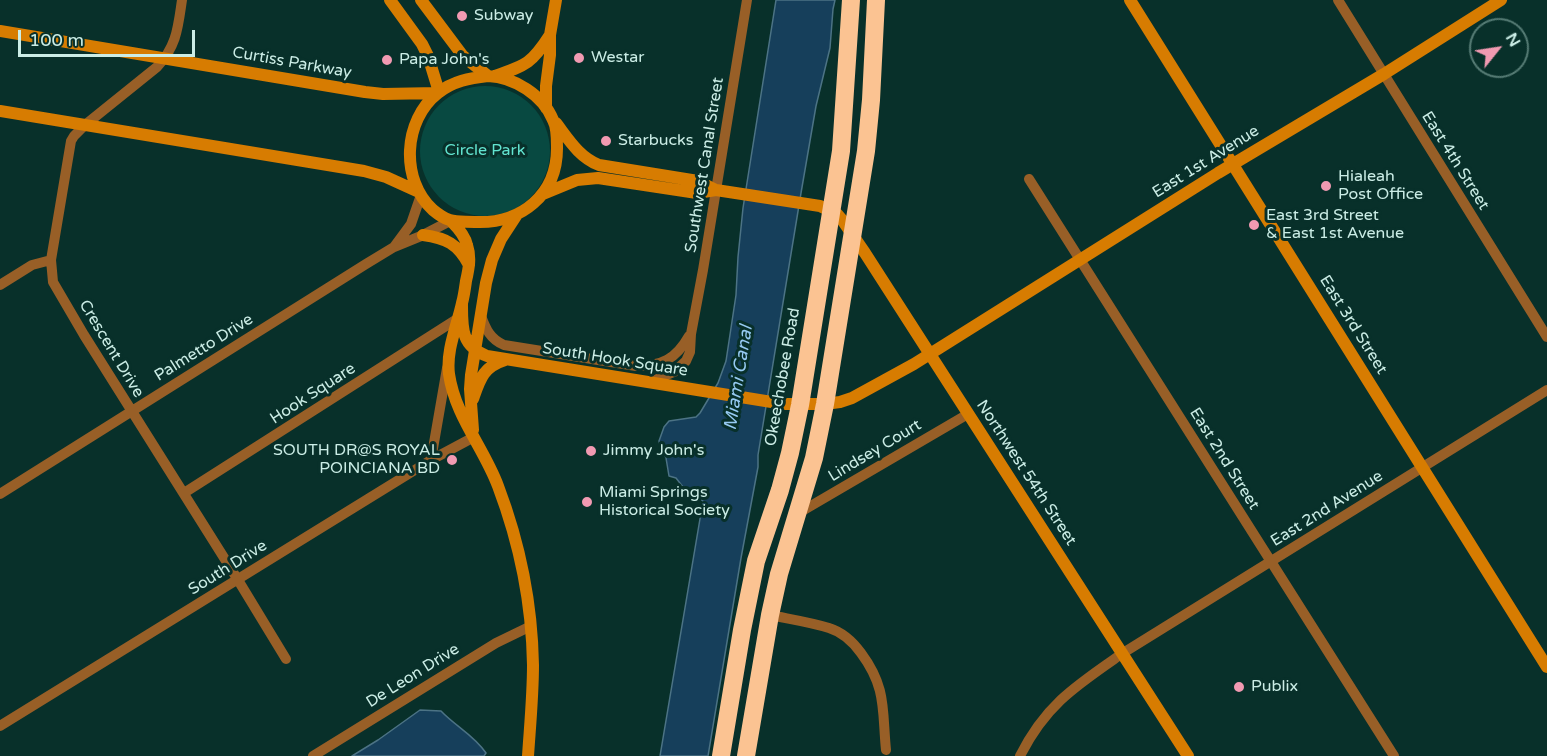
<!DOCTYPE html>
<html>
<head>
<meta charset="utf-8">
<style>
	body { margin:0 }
	#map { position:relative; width:1547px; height:756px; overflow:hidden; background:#08302a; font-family:"Varela Round",sans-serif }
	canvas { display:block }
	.north { position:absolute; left:1469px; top:18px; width:60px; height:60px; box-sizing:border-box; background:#08302a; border:2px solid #567c75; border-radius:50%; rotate:60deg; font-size:16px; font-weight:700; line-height:24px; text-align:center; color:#cbede6 }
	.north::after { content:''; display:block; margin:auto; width:21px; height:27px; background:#f19ab2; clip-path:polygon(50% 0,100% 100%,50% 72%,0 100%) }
	.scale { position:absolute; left:18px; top:30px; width:177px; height:27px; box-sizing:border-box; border:3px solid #cbede6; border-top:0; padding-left:8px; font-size:18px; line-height:21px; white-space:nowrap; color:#cbede6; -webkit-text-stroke:4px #08302a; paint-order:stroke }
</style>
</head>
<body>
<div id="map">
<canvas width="1547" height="756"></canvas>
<div class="north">N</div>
<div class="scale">100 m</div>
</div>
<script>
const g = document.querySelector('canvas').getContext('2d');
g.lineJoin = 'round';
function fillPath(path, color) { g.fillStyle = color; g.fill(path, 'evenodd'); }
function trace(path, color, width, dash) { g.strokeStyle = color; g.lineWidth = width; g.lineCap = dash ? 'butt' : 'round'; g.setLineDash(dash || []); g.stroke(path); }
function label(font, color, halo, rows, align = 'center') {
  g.font = font + ' "Varela Round",sans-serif'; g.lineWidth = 6; g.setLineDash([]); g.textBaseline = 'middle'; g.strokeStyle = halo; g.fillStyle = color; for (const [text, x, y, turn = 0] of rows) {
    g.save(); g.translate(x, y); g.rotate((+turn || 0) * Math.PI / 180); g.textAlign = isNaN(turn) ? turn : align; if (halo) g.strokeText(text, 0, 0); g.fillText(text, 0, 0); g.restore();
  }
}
fillPath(new Path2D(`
	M420 151a65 65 0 1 1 130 0a65 65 0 1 1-130 0Z`), '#084941');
const water = new Path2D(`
	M776 0H835L833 9 830 48 816 106 801 193 758 455V467L741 558 708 756H660L703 501 683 487 676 478 669 476 666 458 660 447 659 441 664 427 669 421 696 417 700 413 718 383 726 361 736 295 738 257 743 208Z
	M420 710 441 711C455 726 474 735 486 753L484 756H352L378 740Z`);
fillPath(water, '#163f5b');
trace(water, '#4c7385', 1.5);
trace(new Path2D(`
	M182 0C178 27 177 46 157 67L85 125 74 136 71 141 51 260 53 282 84 335 238 580 286 659
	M1338 0 1547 337
	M1029 179 1394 756
	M394 247 411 224 421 195
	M0 285 32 265 51 260
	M481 316C486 329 490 339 504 345L636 366C662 366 676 359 689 336
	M650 382 674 372 686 361 690 352 691 334 703 270 747 0
	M431 460 447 368
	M184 493 457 319
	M0 494 366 264 394 247 421 236 450 221
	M797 514 968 414
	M770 615C789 619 810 622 829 628 842 632 853 642 861 653 887 688 882 710 886 750
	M0 726 431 460 474 437
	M313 756 496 643 531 626
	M1020 756C1046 704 1077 685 1123 653L1547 390`), '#985f27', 10);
trace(new Path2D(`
	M390 0 422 44 428 56 439 92
	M421 0 463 56 488 76
	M1130 0C1270 222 1407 445 1547 667
	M0 31 365 92 383 94 437 93
	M488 76C514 77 543 95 553 120 557 127 557 138 557 146 558 195 521 224 475 222 455 221 450 224 433 210 400 180 403 120 438 93 453 81 470 78 488 76Z
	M495 76C527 65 532 63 550 35
	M546 108V86L550 55V35L556 0
	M0 111 364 171 386 177 419 192
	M556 123C569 140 579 157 599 165L698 181 716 190
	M543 194 577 180 598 178 697 193 716 190 820 206 837 214 843 221 865 253 1188 756
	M452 222C459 229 465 236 467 245 471 257 469 268 466 281 465 288 464 296 462 303 457 326 446 350 449 374 455 416 484 448 498 486 520 544 532 604 533 665 533 695 530 726 528 756
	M423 235C446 238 458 244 469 265
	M462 304C462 328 461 346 487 356L784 404H825L840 402 852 398 914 364 1218 173 1384 74 1501 0
	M473 399C480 379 483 367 505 360
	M473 430 470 389 471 375 486 283 492 260 501 239 516 216`), '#d77c01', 12);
trace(new Path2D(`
	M721 756 742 630 756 561 780 490 790 453 800 405 841 151 851 0
	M746 756 770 615 779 574 814 458 825 404 866 151 871 100 876 0`), '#fbc392', 18);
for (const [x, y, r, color] of [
	[462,16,6,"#f19ab2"],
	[579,58,6,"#f19ab2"],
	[387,60,6,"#f19ab2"],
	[606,141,6,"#f19ab2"],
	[1326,186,6,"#f19ab2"],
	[1254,225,6,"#f19ab2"],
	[591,451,6,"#f19ab2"],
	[452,460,6,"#f19ab2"],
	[587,502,6,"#f19ab2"],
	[1239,687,6,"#f19ab2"]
]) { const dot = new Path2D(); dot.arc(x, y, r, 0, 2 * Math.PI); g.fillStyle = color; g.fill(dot); trace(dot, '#08302a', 2); }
label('16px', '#cbede6', '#08302a', [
	["Subway",474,16],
	["Westar",591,58],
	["Papa John's",399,60],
	["Starbucks",618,141],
	["Hialeah",1338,177],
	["Post Office",1338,195],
	["East 3rd Street",1266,216],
	["& East 1st Avenue",1266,234],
	["SOUTH DR@S ROYAL",440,451,"right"],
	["POINCIANA BD",440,469,"right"],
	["Jimmy John's",603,451],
	["Miami Springs",599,493],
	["Historical Society",599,511],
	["Publix",1251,687]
], 'left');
label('16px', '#cbede6', '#08302a', [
	["Curtiss Parkway",292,63,10],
	["East 4th Street",1455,161,58],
	["East 1st Avenue",1206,162,-32],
	["Southwest Canal Street",705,165,-81],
	["East 3rd Street",1353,325,58],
	["Palmetto Drive",204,348,-32],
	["Crescent Drive",111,349,59],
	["South Hook Square",615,360,9],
	["Okeechobee Road",783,377,-80],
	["Hook Square",313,394,-33],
	["Lindsey Court",875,451,-31],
	["East 2nd Street",1224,459,58],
	["Northwest 54th Street",1026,473,57],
	["East 2nd Avenue",1327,509,-32],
	["South Drive",228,568,-32],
	["De Leon Drive",413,676,-32]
]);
label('16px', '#62e4d0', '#08302a', [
	["Circle Park",485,151]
]);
label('italic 18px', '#96caf2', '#08302a', [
	["Miami Canal",739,378,-81]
]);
</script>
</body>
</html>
